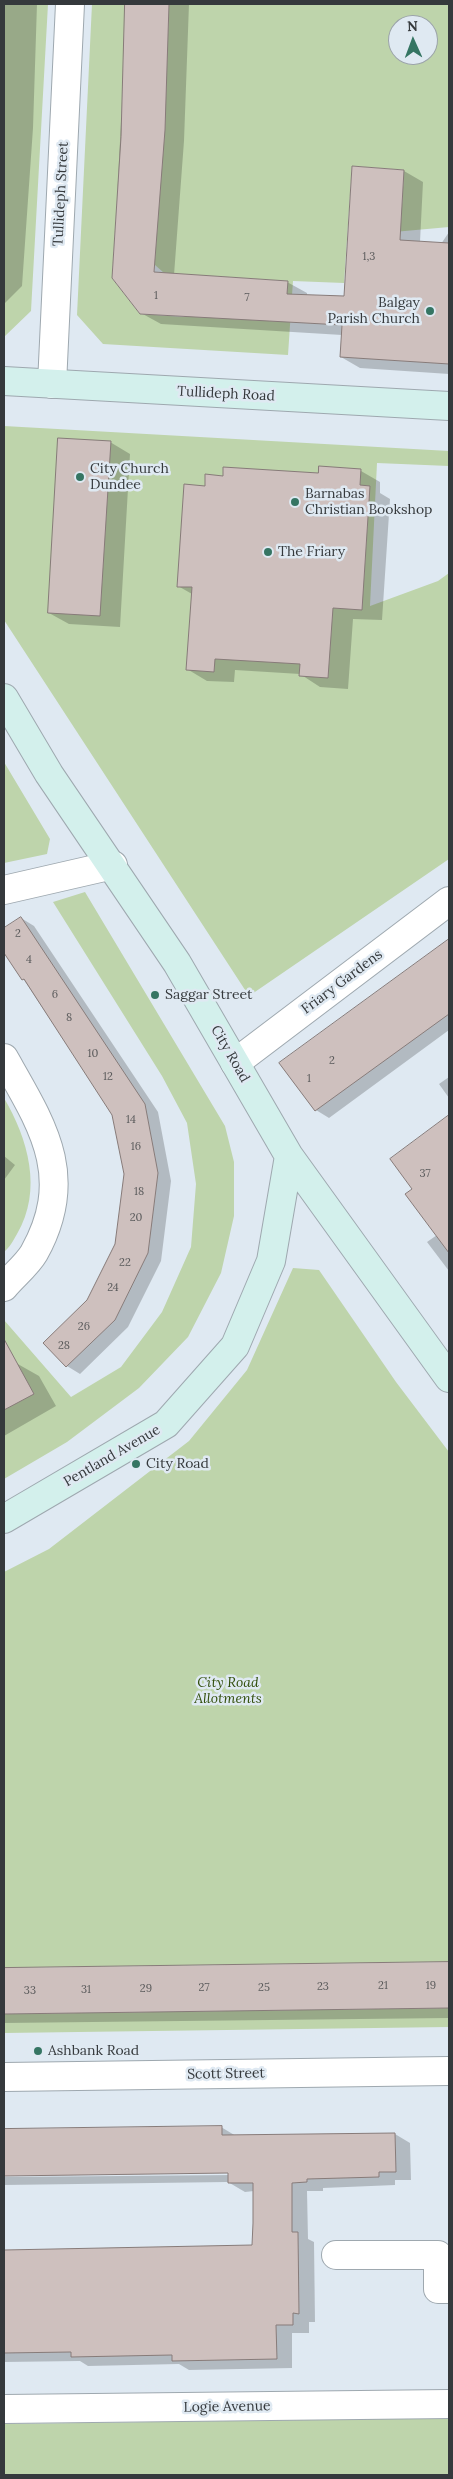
<!DOCTYPE html>
<html>
<head>
<meta charset="utf-8">
<style>
	body { margin:0 }
	#map { position:relative; width:453px; height:2479px; overflow:hidden; background:#dfe9f2; font-family:Lora,serif }
	canvas { display:block }
	.frame { position:absolute; inset:0; border:5px solid #35393c; pointer-events:none }
	.north { position:absolute; left:388px; top:15px; width:50px; height:50px; box-sizing:border-box; background:#dfe9f2; border:1px solid #9ba3a9; border-radius:50%; rotate:358deg; font-size:14px; font-weight:700; line-height:20px; text-align:center; color:#35393c }
	.north::after { content:''; display:block; margin:auto; width:18px; height:22px; background:#357563; clip-path:polygon(50% 0,100% 100%,50% 72%,0 100%) }
</style>
</head>
<body>
<div id="map">
<canvas width="453" height="2479"></canvas>
<div class="frame"></div>
<div class="north">N</div>
</div>
<script>
const g = document.querySelector('canvas').getContext('2d');
g.lineJoin = 'round';
function fillPath(path, color) { g.fillStyle = color; g.fill(path, 'evenodd'); }
function trace(path, color, width, dash) { g.strokeStyle = color; g.lineWidth = width; g.lineCap = dash ? 'butt' : 'round'; g.setLineDash(dash || []); g.stroke(path); }
function label(font, color, halo, rows, align = 'center') {
  g.font = font + ' Lora,serif'; g.lineWidth = 5; g.setLineDash([]); g.textBaseline = 'middle'; g.strokeStyle = halo; g.fillStyle = color; for (const [text, x, y, turn = 0] of rows) {
    g.save(); g.translate(x, y); g.rotate((+turn || 0) * Math.PI / 180); g.textAlign = isNaN(turn) ? turn : align; if (halo) g.strokeText(text, 0, 0); g.fillText(text, 0, 0); g.restore();
  }
}
fillPath(new Path2D(`
	M4 4H48L31 311 4 337Z
	M92 4H126L121 128 164 130 169 4H449V227L394 232 402 204 404 170 352 166 344 283 293 281 288 355 103 344 77 315ZM398 25H428V55H398ZM120 155 155 265 164 273 187 275 184 317 140 314 112 278ZM209 276 287 281 285 320Z
	M4 426 449 451V466L377 463 370 606 438 581 449 573V859L249 996 4 620Z
	M4 762 50 839 47 854 4 863Z
	M85 892 225 1126 234 1162V1216L221 1273 188 1337 139 1388 67 1442 4 1479V1320L71 1397 121 1367 162 1312 191 1247 196 1184 187 1123 162 1076 53 902Z
	M4 1098C28 1139 43 1190 17 1234 13 1241 10 1247 4 1252Z
	M293 1268 319 1270 396 1382 449 1452V1962L4 1968V1572L49 1549 189 1441 247 1370Z
	M449 2008V2027L4 2033V2014Z
	M449 2418V2475H4V2424Z`), '#bed4ab');
fillPath(new Path2D(`
	M4 4H37L33 128 22 286 4 304Z
	M127 4H189L184 141 174 275 287 282 307 293V296L345 297 404 171 423 182 420 242 441 244 449 232V374L360 368 341 357 342 335 161 324 141 313 113 278Z
	M110 442 130 454 120 627 69 624 49 613Z
	M361 471 380 482V493L390 499 382 620 353 619 348 689 320 687 300 674 235 670 234 682 207 681 187 669 192 594 178 586 206 487 224 477 319 475Z
	M21 918 34 926 158 1112 171 1181 161 1261 128 1327 80 1374 67 1366 44 1343 88 1301 117 1244 125 1174 113 1114 4 950V929Z
	M449 941V1030L329 1118 316 1110 281 1063Z
	M449 1077V1098L439 1084Z
	M442 1121 449 1125V1271L427 1242 437 1235 414 1189Z
	M4 1156 15 1165 4 1180Z
	M16 1363 39 1376 56 1406 4 1436V1370Z
	M449 1964V2018L4 2023V1969Z
	M221 2127 236 2136 395 2134 410 2143 411 2180H395V2185L323 2188V2191H307L308 2239 314 2242 315 2322H309V2333H292V2368L189 2370 179 2364 88 2366 80 2361 4 2362V2252L253 2247 254 2191 245 2192 228 2182 4 2185V2177L234 2175V2172L4 2175V2130Z`), '#0003');
const building = new Path2D(`
	M125 4H169L165 130 154 272 288 281 287 294 344 296 352 166 404 170 400 240 449 243V364L340 357 342 325 140 314 112 278 121 137Z
	M58 438 111 441 100 616 48 613Z
	M319 466 361 469 360 485 370 486 362 610 333 608 328 678 299 676 300 664 215 659 214 672 186 670 192 587H177L184 484 205 486V474L223 476V467L318 473Z
	M21 917 145 1104 158 1173 148 1253 115 1320 66 1367 43 1343 87 1300 115 1244 124 1174 112 1115 24 979 22 980 4 953V928Z
	M449 939V1014L315 1111 279 1063Z
	M449 1115V1253L405 1194 412 1189 390 1159Z
	M4 1339 34 1394 4 1410Z
	M449 1962V2008L4 2014V1968Z
	M222 2126V2135L395 2133 396 2172H379V2177L307 2179V2182L292 2183V2232H298L299 2314 293 2313V2325H276L277 2359 172 2361V2355L71 2357V2352L4 2353V2250L252 2245 253 2223V2183H228V2173L4 2176V2129Z`);
fillPath(building, '#cec0be');
trace(building, '#877b79', 1);
const street = new Path2D(`
	M52 384 70 4
	M4 890 113 865
	M4 1058C42 1125 77 1176 34 1253 27 1265 13 1276 4 1287
	M235 1063 449 901
	M4 2077 449 2071
	M336 2255H438V2289H449
	M4 2409 449 2404`);
const secondary = new Path2D(`
	M4 381 449 406
	M4 698 49 774 177 963 289 1156 449 1378
	M4 1519 166 1424 235 1346 271 1261 289 1156`);
trace(street, '#9ea8af', 30);
trace(secondary, '#9ea8af', 30);
trace(street, '#fff', 28);
trace(secondary, '#d3f0ec', 28);
for (const [x, y, r, color] of [
	[430,311,5,"#357563"],
	[80,477,5,"#357563"],
	[295,502,5,"#357563"],
	[268,552,5,"#357563"],
	[155,995,5,"#357563"],
	[136,1464,5,"#357563"],
	[38,2051,5,"#357563"]
]) { const dot = new Path2D(); dot.arc(x, y, r, 0, 2 * Math.PI); g.fillStyle = color; g.fill(dot); trace(dot, '#dfe9f2', 2); }
label('11px', '#5b5b5c', null, [
	["1,3",369,257],
	["1",156,296],
	["7",247,298],
	["2",18,934],
	["4",29,960],
	["6",55,995],
	["8",69,1018],
	["10",93,1054],
	["2",332,1061],
	["12",108,1077],
	["1",309,1079],
	["14",131,1120],
	["16",136,1147],
	["37",425,1174],
	["18",139,1192],
	["20",136,1218],
	["22",125,1263],
	["24",113,1288],
	["26",84,1327],
	["28",64,1346],
	["21",383,1986],
	["19",431,1986],
	["23",323,1987],
	["27",204,1988],
	["25",264,1988],
	["29",146,1989],
	["31",86,1990],
	["33",30,1991]
]);
label('14px', '#35393c', '#dfe9f2', [
	["Tullideph Street",61,194,-87],
	["Tullideph Road",226,394,3],
	["Friary Gardens",342,982,-37],
	["City Road",230,1054,60],
	["Pentland Avenue",112,1456,-30],
	["Scott Street",226,2074,-1],
	["Logie Avenue",227,2407,-1]
]);
label('14px', '#35393c', '#dfe9f2', [
	["Balgay",420,303,"right"],
	["Parish Church",420,319,"right"],
	["City Church",90,469],
	["Dundee",90,485],
	["Barnabas",305,494],
	["Christian Bookshop",305,510],
	["The Friary",278,552],
	["Saggar Street",165,995],
	["City Road",146,1464],
	["Ashbank Road",48,2051]
], 'left');
label('italic 14px', '#324f0c', '#dfe9f2', [
	["City Road",228,1683],
	["Allotments",228,1699]
]);
</script>
</body>
</html>
